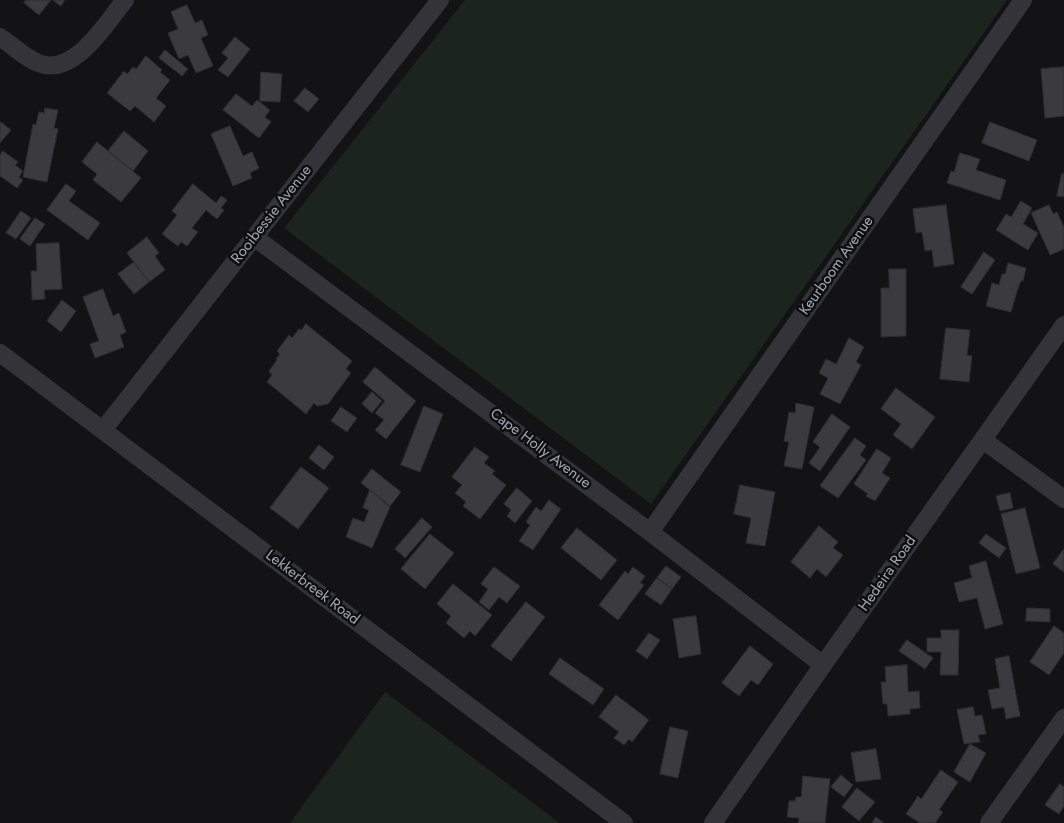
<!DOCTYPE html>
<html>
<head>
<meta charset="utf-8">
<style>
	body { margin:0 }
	canvas { display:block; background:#131214 }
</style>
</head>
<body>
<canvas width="1064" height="823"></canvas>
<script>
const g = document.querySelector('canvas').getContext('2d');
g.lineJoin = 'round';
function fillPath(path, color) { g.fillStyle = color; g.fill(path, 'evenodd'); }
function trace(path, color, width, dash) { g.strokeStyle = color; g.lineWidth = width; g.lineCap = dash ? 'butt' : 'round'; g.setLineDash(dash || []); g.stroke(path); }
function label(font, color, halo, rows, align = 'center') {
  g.font = font + ' Jost,sans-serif'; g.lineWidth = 5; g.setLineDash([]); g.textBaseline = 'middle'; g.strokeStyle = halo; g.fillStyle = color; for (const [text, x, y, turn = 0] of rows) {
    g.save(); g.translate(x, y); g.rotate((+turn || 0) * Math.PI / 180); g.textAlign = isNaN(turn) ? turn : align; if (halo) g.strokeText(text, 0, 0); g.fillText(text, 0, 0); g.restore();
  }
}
fillPath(new Path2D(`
	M465 0H1007L651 504 284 228Z
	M385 692 560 823H290Z`), '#1c241e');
const building = new Path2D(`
	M26 0H51L39 15 24 3Z
	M53 0H65L61 6Z
	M187 5 195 23 202 20 208 35 201 38 213 66 196 73 188 55 179 59 168 33 178 29 171 12Z
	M235 37 250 49 228 77 218 70 228 58 222 53Z
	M165 50 188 69 182 76 159 58Z
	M146 56 162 70 160 72 170 80 156 98 166 106 154 122 135 106 130 111 107 93 124 71 127 74 133 67 136 69Z
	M1064 67V116L1045 118 1041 69Z
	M261 72 282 74 280 102 260 101Z
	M305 88 319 99 308 112 294 101Z
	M236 94 252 106 257 100 270 110 265 117 271 122 259 138 223 110Z
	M45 108 58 110 54 128 58 129 47 182 23 177 33 124 36 125 39 112 44 113Z
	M1 122 11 130 0 143V123Z
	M990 122 1037 140 1029 161 982 143Z
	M230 126 243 156 252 152 259 168 250 173 252 178 233 186 211 134Z
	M124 131 148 151 133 171 108 151Z
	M97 142 141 178 121 202 93 180 97 174 82 162Z
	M3 151 18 162 15 165 23 171 19 177 23 180 17 188 0 176V155Z
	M960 153 980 159 976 170 1006 180 1000 200 947 183 951 171 954 172Z
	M1062 173 1064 174V197L1057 196Z
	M66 184 76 191 69 201 100 223 88 240 47 210Z
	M193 184 216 203 221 196 227 200 221 208 224 210 217 219 206 210 192 228 198 232 187 246 181 242 178 246 162 234 177 215 172 211Z
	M1021 201 1032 208 1023 224 1038 233 1028 250 996 230 1006 214 1011 217Z
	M946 205 954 264 934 267 932 250 925 251 922 232 916 233 913 209Z
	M1049 205 1053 214 1057 212 1064 227V249L1050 255 1031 213Z
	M21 211 31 218 16 239 6 233Z
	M35 218 45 224 30 246 20 239Z
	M147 237 159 253 155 256 165 270 149 282 127 253Z
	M59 243 62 289 44 290 45 299 32 300 31 271H37L36 244Z
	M984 252 995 260 972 294 961 287Z
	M134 262 149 282 134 294 118 274Z
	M1008 263 1026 268 1023 281H1021L1017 291 1011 312 986 306 992 283 999 285 1002 274H1005Z
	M889 269H906V336L881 337V288H889Z
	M103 289 113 316 119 313 126 332 120 335 124 347 95 358 90 344 99 341 83 297Z
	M62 300 76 311 61 332 47 321Z
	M306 324 352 361 346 369 351 373 328 404 317 406 314 403 306 414 267 382 272 375 269 371 277 360 276 359 280 354 277 351 289 335 292 338 299 329 301 330Z
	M946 328 970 330 967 355 972 356 969 382 940 379Z
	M849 338 864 347 856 362 861 365 840 404 820 394 828 378 819 373 826 359 836 364Z
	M375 367 416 401 386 439 375 430 384 420 375 413 385 401 363 382Z
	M896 388 935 417 912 449 893 435 901 424 881 409Z
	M372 392 382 401 372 413 362 404Z
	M796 403 814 407 802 469 784 466 789 442 784 441 789 412 795 413Z
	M424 406 443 414 420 472 401 465Z
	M341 407 357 418 347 432 331 421Z
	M832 414 850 427 820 471 809 463 820 447 813 442Z
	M855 438 866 446 860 455 866 460 838 498 820 486Z
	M319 445 334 457 324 470 309 458Z
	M475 447 489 457 484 463 495 471 492 474 506 485 480 519 463 506 466 502 455 493 462 485 452 477Z
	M877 449 891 458 882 473 890 478 875 501 866 496 868 494 854 484Z
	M301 467 329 488 298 529 270 508Z
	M372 469 401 492 390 506 361 483Z
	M740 485 775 492 765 546 746 543 751 518 734 514Z
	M517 488 532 501 515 523 507 516 511 510 504 504Z
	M370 490 390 507 372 548 346 537 353 518 364 522 369 510 363 508Z
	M1010 493 1013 508 1000 511 996 496Z
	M549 500 561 509 533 550 519 541 530 525 526 522 536 507 541 511Z
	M1025 508 1040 568 1016 574 1001 514Z
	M422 518 432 527 405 558 395 549Z
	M819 526 838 542 833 548 843 555 826 577 817 569 810 578 791 562Z
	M577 528 617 560 601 580 561 548Z
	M430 534 454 553 425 589 401 569Z
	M986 534 1006 548 999 558 979 543Z
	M1064 549V572L1053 564Z
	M986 561 1003 624 985 629 977 598 959 602 954 583 972 578 969 566Z
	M666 566 681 577 672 589 657 578Z
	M494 567 520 586 507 603 499 597 489 610 479 602 488 589 481 584Z
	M633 567 645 576 640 583 644 585 618 620 599 605 625 571 628 574Z
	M657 578 672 589 661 605 645 594Z
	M453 584 492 615 475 636 470 631 464 638 446 623 451 616 437 604Z
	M526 602 545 617 511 661 491 646Z
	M1027 608 1050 609V622L1026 621Z
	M696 616 701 654 679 658 673 619Z
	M1054 626 1064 633V653L1049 675 1030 662Z
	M941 630H959L958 675H940L941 652H927V638H941Z
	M649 633 660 640 647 659 636 651Z
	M907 640 933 658 925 669 899 651Z
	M750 646 773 664 758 685 751 680 739 696 722 683Z
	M1009 656 1020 716 1006 719 1004 707 992 709 988 690 1000 688 995 659Z
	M560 658 604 689 593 705 549 674Z
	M907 665 908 692 919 691 920 708 910 709V714L888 716 887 704H883L881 682H886L885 667Z
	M616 695 649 720 632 742 629 739 624 745 614 738 619 732 599 717Z
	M973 707 975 716 982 715 986 734 978 735 980 742 964 744 957 710Z
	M670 727 688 731 678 778 660 774Z
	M970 744 986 753 970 782 954 772Z
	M876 749 881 779 856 782 851 753Z
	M941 770 958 782 939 810 943 812 935 823H920L906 814 918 796 921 799Z
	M841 775 853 785 844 797 831 787Z
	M803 776 830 779 825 823H798L799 818 787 817 789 801H795L796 797H801Z
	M1060 784 1064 787V806L1059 814 1045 805Z
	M857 788 875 802 859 821 842 807Z
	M876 817 884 823H872Z`);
fillPath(building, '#3a3a3f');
trace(building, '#2d2c30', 1);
trace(new Path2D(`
	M0 37C12 45 24 57 38 63 74 78 106 23 125 0
	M254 237 650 532 823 665
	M0 353 624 823
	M103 430 440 0
	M983 440 1064 499
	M650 532 1023 0
	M713 823 823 665 1064 325
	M989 823 1064 718`), '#333339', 18);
label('15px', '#a3a6b6', '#0e0d0f', [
	["Rooibessie Avenue",272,215,-52],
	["Keurboom Avenue",837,266,-55],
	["Cape Holly Avenue",540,449,37],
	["Hedeira Road",888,574,-55],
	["Lekkerbreek Road",312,588,37]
]);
</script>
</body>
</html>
